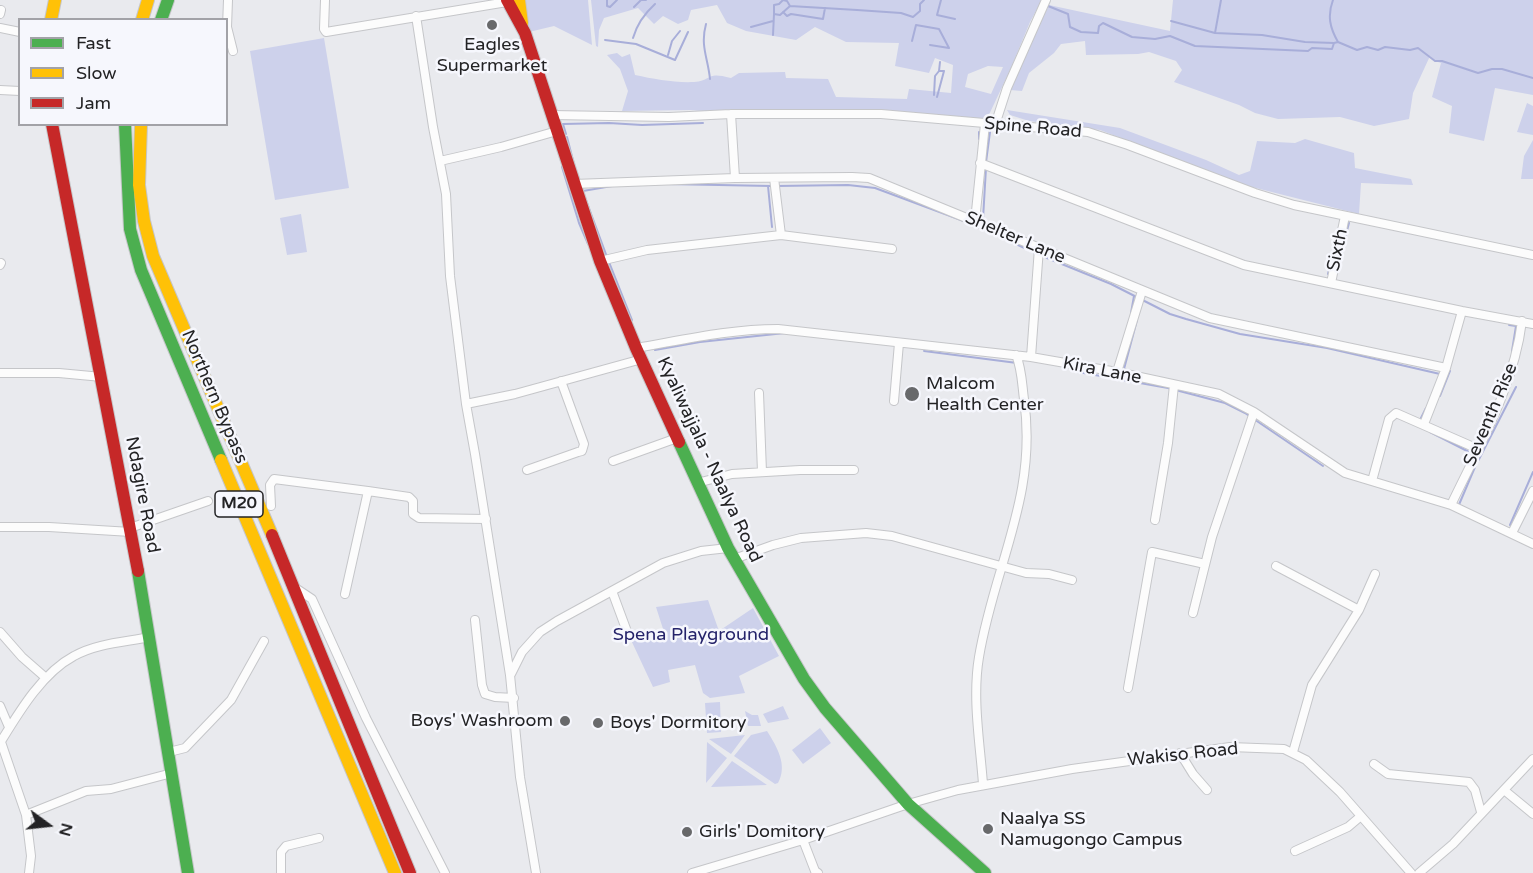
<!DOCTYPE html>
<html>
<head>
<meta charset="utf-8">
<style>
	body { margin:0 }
	#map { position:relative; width:1533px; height:873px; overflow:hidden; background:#e9eaee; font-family:"Varela Round",sans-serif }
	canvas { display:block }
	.legend { position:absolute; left:18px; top:18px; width:210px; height:108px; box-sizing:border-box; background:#f6f7fd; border:2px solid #a2a2a7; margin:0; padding:8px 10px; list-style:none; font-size:18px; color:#232325 }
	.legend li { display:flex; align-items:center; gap:12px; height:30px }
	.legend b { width:30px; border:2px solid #a2a2a7 }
	.north { position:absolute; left:18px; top:795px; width:60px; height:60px; -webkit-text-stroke:4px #f6f7fd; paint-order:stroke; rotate:105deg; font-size:16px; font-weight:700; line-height:24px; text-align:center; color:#232325 }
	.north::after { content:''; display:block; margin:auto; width:21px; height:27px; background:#232325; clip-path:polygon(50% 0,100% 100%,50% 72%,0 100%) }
</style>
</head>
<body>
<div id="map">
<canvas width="1533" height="873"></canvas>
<ul class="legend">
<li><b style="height:8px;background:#4caf50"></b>Fast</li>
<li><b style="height:8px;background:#ffc107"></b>Slow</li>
<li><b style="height:8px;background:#c62828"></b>Jam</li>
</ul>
<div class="north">N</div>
</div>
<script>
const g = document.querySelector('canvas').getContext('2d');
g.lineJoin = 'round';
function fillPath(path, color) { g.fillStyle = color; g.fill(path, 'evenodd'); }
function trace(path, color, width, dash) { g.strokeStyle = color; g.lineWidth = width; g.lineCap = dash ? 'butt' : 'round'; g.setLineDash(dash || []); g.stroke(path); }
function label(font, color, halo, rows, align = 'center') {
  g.font = font + ' "Varela Round",sans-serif'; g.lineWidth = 5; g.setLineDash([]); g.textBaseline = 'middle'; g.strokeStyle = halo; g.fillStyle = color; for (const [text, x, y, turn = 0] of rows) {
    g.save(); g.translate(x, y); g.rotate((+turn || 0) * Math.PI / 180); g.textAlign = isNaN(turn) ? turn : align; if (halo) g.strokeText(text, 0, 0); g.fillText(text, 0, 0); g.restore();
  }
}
fillPath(new Path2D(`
	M520 0H588L592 45 554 26 529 32Z
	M591 0H1042L1030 22 1011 68 986 121 728 113 690 110 622 111 628 91 620 69 607 55 617 53 622 57 630 54 635 75C654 79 675 83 694 82 713 80 706 71 731 78L739 73 785 72 786 78 828 79 836 97 907 99 909 89 951 93 953 65 935 58 929 73 895 66 899 43 846 42 815 27 796 40 746 31 727 23 717 5 691 10 688 20 678 24 663 16 654 24 638 8 604 18 599 30 598 47 596 46ZM988 66 1003 67 991 94 965 87 968 74Z
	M1173 0H1533V95L1495 88 1484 141 1449 133 1452 106 1432 97 1441 63 1435 61 1430 56 1413 93 1409 119 1374 126 1340 117 1278 119 1255 113 1239 105 1174 82 1182 70 1176 61 1149 52 1138 54 1086 55 1085 41 1061 44 1054 53 1029 73 1022 91 1010 90 1030 44 1049 5 1170 31Z
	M324 38 349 188 275 200 250 51Z
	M1527 103 1533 106V135L1517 132Z
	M1007 110 1120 128 1206 160 1239 175 1250 171 1257 141 1295 143 1305 139 1354 153 1355 168 1411 179 1413 185 1361 183 1359 214 1240 184 1100 130 1029 121 1010 115Z
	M1533 140V179H1521L1524 156Z
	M301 214 307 252 287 255 280 218Z
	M708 600 719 631 753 608 779 656 739 676 745 693 710 698 703 693 695 665 668 670 670 682 653 687 631 640 664 632 656 607Z
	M720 702 721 732 707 733 705 703Z
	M783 706 789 719 768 723 763 714Z
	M745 711 752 715H758L761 726H748Z
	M820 728 831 743 803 764 792 750Z
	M767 731C777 747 788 765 778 783L775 784 734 756 751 735Z
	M745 735 731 754 709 739Z
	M707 742 727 758 706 783Z
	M732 761 767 785 711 787Z`), '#cdd1eb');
trace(new Path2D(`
	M607 0V6L610 7 617 0
	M941 0 937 15 955 19
	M1333 0C1327 16 1330 28 1338 42
	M790 6 780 15 774 14V5L779 4 783 0 787 1 790 6 857 10 901 13 913 17 920 11V4L924 0
	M1048 6 1068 14 1070 27 1081 32 1098 33 1099 26 1103 23 1132 37 1155 39 1170 36 1195 46 1308 51 1312 48 1332 49 1334 43 1338 42 1357 50 1367 47 1378 50 1385 47 1410 50 1418 48 1435 61H1442L1478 73 1492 69H1502L1533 78
	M634 7 641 0H646
	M783 12 787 16 791 14 823 19 825 8
	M1171 21 1215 33 1262 35 1305 42 1334 43
	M706 24C700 46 708 58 710 79
	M751 27 773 21
	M1215 33 1221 0
	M773 35 774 14
	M633 38C637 24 644 14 655 4
	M605 40 636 44 675 60 688 32
	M912 41 916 25 939 29 949 48 930 45
	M668 55 672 41 680 31
	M934 95 935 76 939 71 940 62
	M937 97 944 71H939
	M566 134 563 124 609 123 642 125 703 123
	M567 137 576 172
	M979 139V132
	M986 162 990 132
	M562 167 579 223 588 244
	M666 184 771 186
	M768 186 772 227
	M777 186 848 185 875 188 969 223
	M583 191 612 186
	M583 192 607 257
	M983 219 986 168
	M993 233 1037 254
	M1345 238 1349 223
	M1042 256 1111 284 1170 314 1186 319 1240 334 1327 348 1440 374
	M609 262 632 320
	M1328 274 1331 262
	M1131 313 1134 296
	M1509 325 1516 326 1512 351
	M655 350 700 342 785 333
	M924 351 1017 363
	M1124 369 1137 320
	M1078 372 1168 388 1225 403 1245 413 1323 466
	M1440 396 1450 371
	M1421 418 1426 408
	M1430 432 1473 454
	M1458 507 1475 467 1516 387
	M1510 525 1533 472`), '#a8aed9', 2);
const street = new Path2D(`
	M228 0 227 27 233 51
	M325 0 324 29 326 32 507 2
	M0 14 1 10
	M416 16 433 127 446 194 450 276 466 404 475 454 510 675 520 777 536 873
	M0 28 20 32
	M0 90 20 91
	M731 114 735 178
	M552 115 669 117 731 114H881L1088 132 1128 145 1255 193 1294 205 1533 255
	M995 125 1007 88 1046 0
	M440 161 501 147 557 131
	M980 163 1244 265 1462 311 1533 324
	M774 178 781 235
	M574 184 735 178 852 177 869 178 1210 318 1446 368
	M975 221 985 124
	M600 261 647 250 781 235 892 249
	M0 265 1 263
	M1331 283 1345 216
	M636 348C683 340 730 329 778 329L1031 357 1117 372 1219 394 1254 412 1345 473 1451 505 1533 544
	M1031 357 1039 248
	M1117 372 1142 291
	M0 373H59L102 377
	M759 393 762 472
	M894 401 899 343
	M466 404 515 394 642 359
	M1424 424 1446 368 1462 311
	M613 461 677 438
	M527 470 578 452 582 451 584 444 561 381
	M1372 481 1389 419 1396 413 1478 449
	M697 483 732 474 800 470H854
	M1451 505C1479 446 1514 387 1522 321
	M271 506 270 485 274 479 368 491
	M1155 520 1168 443 1174 385
	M0 527H49L131 532
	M130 528 208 501
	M1512 533 1533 491
	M734 559 773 545 801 538 866 533 892 536 1026 573 1049 574 1072 580
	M1276 566 1359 610
	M294 587 312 599 366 718 445 873
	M612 591 629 637
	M345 594 368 491 409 497 413 501V514L419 518 486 519
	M1193 613 1212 537 1254 412
	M475 620 482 685 485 694 495 697 514 698
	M0 632 22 657 46 678
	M511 674 522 652 540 632 557 621 663 563 701 551 728 548
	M1128 688 1152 552 1205 564
	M0 706 9 727
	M1 742 26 815
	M0 743C19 712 42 673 74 656 97 643 126 642 150 637
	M169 752 185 748 231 700 264 641
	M1293 752 1312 685 1359 610 1375 574
	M1180 753 1193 774 1207 790
	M1374 764 1388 774 1469 782 1475 790 1481 812
	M983 784C980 743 972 698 979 657 994 566 1038 496 1024 399 1022 385 1022 369 1016 355
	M1504 790 1533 814
	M803 840 815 871 818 873
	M1295 851 1348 827 1361 816
	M29 873 31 856 26 815 86 791 111 789 172 773
	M281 873V852L286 846 319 838
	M692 873 803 840 908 804 958 790 1072 769 1230 747 1284 749 1306 760 1340 792 1411 873
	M1419 873 1453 844 1533 759`);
const fast = new Path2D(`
	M161 20 168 0
	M125 124 130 229 141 270 221 460
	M679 442 728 548 804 679 825 708 908 804 985 873
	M138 571 188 873`);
const slow = new Path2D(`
	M519 0 522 23
	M51 20 55 0
	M142 20 148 0
	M141 124 139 185 144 221 153 256 272 535
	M221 460 395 873`);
const jam = new Path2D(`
	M507 0 525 33 600 261 636 348 679 442
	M52 124 138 571
	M272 535 410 873`);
trace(street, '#c5c6c9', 10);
trace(fast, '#c5c6c9', 14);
trace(slow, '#c5c6c9', 14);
trace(jam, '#c5c6c9', 14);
trace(street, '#fcfcfc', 8);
trace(fast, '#4caf50', 12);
trace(slow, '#ffc107', 12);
trace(jam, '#c62828', 12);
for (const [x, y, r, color] of [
	[492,25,6,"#68696b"],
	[912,394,8,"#68696b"],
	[565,721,6,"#68696b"],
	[598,723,6,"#68696b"],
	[988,829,6,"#68696b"],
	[687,832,6,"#68696b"]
]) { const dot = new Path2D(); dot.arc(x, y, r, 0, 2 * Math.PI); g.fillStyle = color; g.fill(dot); trace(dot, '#f6f7fd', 2); }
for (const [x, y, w] of [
	[239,504,48]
]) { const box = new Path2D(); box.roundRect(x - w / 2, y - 13, w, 26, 4.5); g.fillStyle = '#f6f7fd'; g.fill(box); trace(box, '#232325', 1.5); }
label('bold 16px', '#232325', null, [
	["M20",239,504]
]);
label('18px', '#232325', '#f6f7fd', [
	["Eagles",492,45,"center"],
	["Supermarket",492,66,"center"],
	["Malcom",926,384],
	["Health Center",926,405],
	["Boys' Washroom",553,721,"right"],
	["Boys' Dormitory",610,723],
	["Naalya SS",1000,819],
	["Namugongo Campus",1000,840],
	["Girls' Domitory",699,832]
], 'left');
label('18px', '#232325', '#f6f7fd', [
	["Spine Road",1033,128,5],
	["Shelter Lane",1015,238,23],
	["Sixth",1338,250,-78],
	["Kira Lane",1102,371,11],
	["Northern Bypass",214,397,67],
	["Seventh Rise",1491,415,-67],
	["Kyaliwajjala - Naalya Road",709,460,65],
	["Ndagire Road",142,495,79],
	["Wakiso Road",1183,755,-6]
]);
label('18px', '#25236a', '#f6f7fd', [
	["Spena Playground",691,635]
]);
</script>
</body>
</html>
